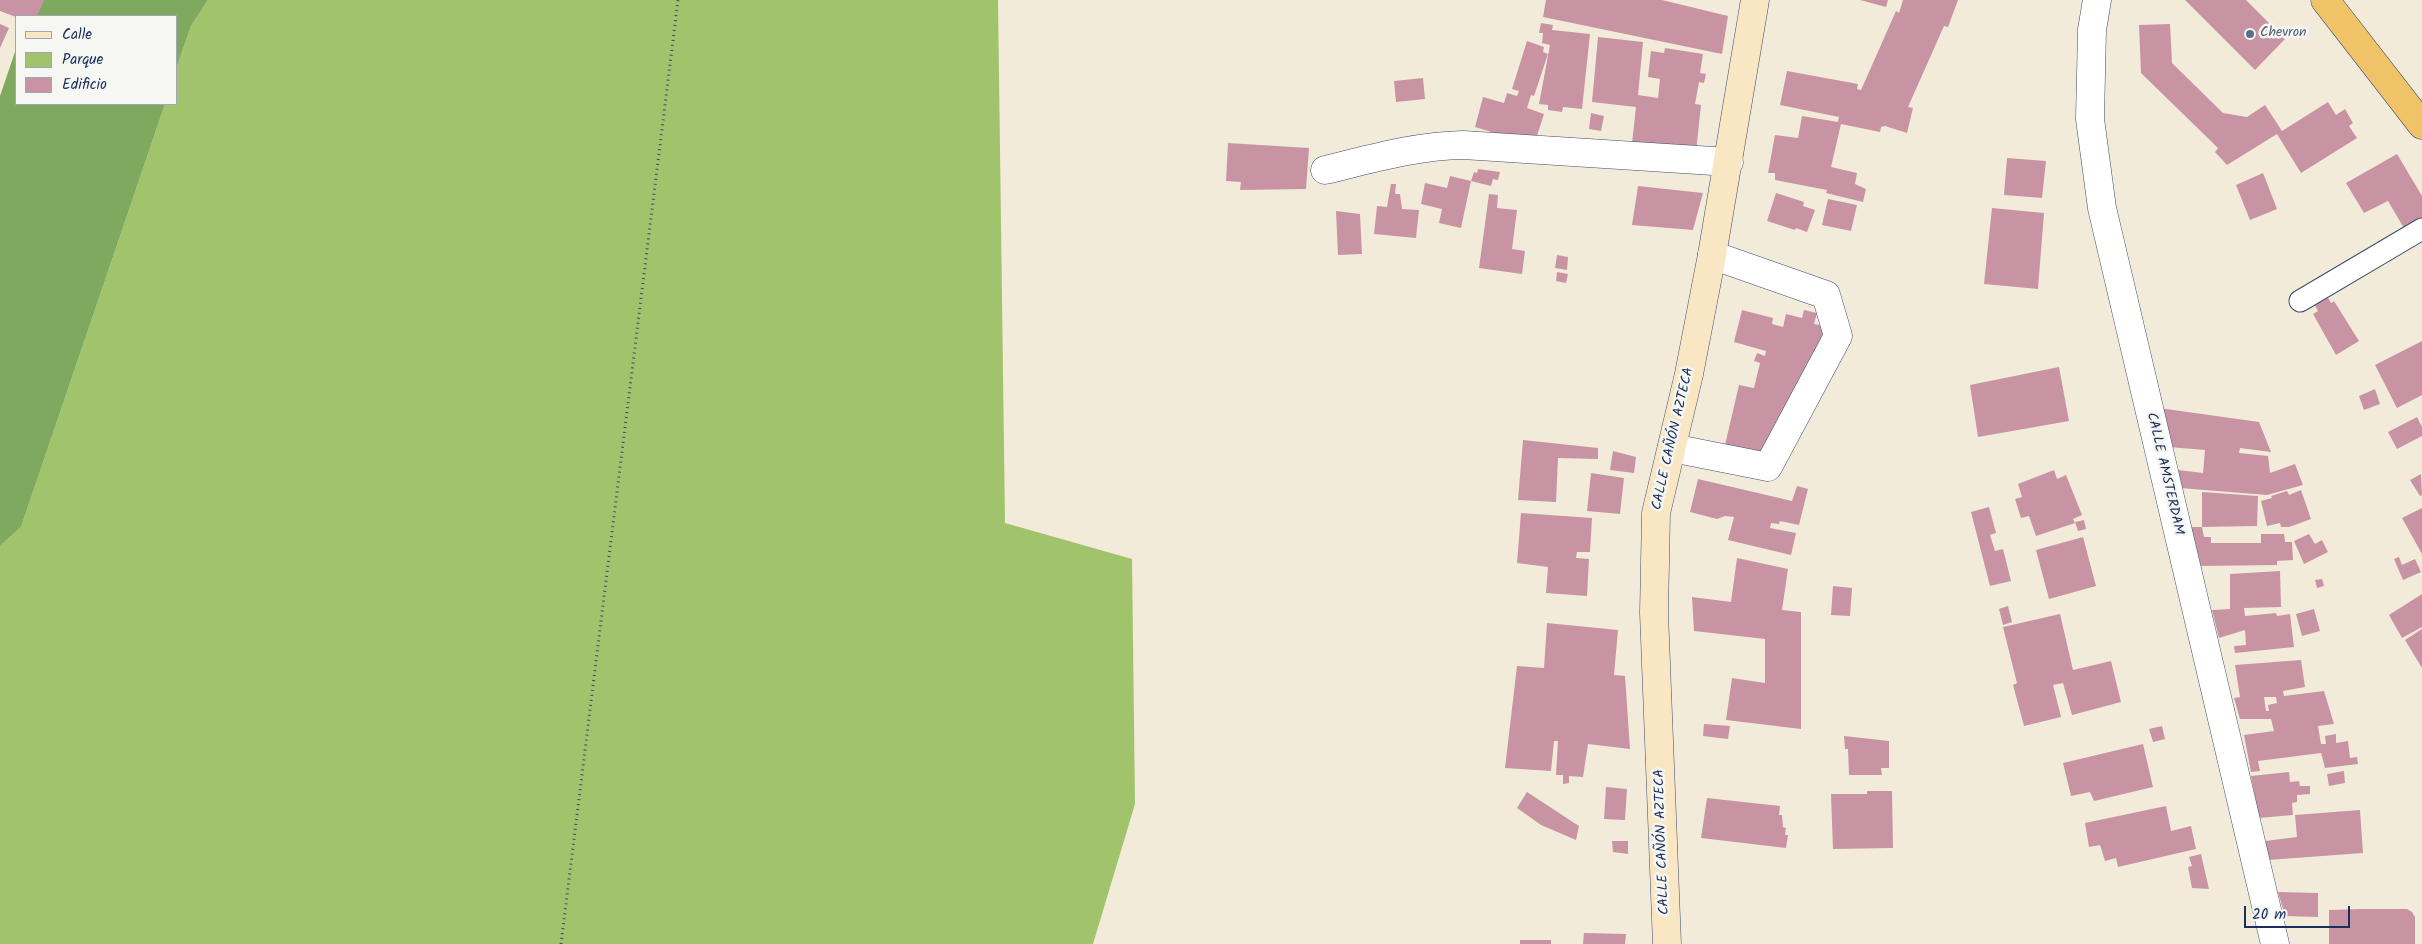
<!DOCTYPE html>
<html>
<head>
<meta charset="utf-8">
<style>
	body { margin:0 }
	#map { position:relative; width:2422px; height:944px; overflow:hidden; background:#f3ebda; font-family:Kalam,sans-serif }
	canvas { display:block }
	.legend { position:absolute; left:15px; top:15px; width:162px; height:90px; box-sizing:border-box; background:#f6f6f2; border:1px solid #9ea6b7; margin:0; padding:6px 9px; list-style:none; font-size:15px; color:#1b2f5e }
	.legend li { display:flex; align-items:center; gap:10px; height:25px }
	.legend b { width:25px; border:1px solid #9ea6b7 }
	.scale { position:absolute; left:2244px; top:906px; width:106px; height:22px; box-sizing:border-box; border:2px solid #1b2f5e; border-top:0; padding-left:6px; font-size:15px; line-height:18px; white-space:nowrap; color:#1b2f5e; -webkit-text-stroke:4px #f6f6f2; paint-order:stroke }
</style>
</head>
<body>
<div id="map">
<canvas width="2422" height="944"></canvas>
<ul class="legend">
<li><b style="height:6px;background:#f9e7c3"></b>Calle</li>
<li><b style="height:14px;background:#a0c36c"></b>Parque</li>
<li><b style="height:14px;background:#c894a4"></b>Edificio</li>
</ul>
<div class="scale">20 m</div>
</div>
<script>
const g = document.querySelector('canvas').getContext('2d');
g.lineJoin = 'round';
function fillPath(path, color) { g.fillStyle = color; g.fill(path, 'evenodd'); }
function trace(path, color, width, dash) { g.strokeStyle = color; g.lineWidth = width; g.lineCap = dash ? 'butt' : 'round'; g.setLineDash(dash || []); g.stroke(path); }
function label(font, color, halo, rows, align = 'center') {
  g.font = font + ' Kalam,sans-serif'; g.lineWidth = 5; g.setLineDash([]); g.textBaseline = 'middle'; g.strokeStyle = halo; g.fillStyle = color; for (const [text, x, y, turn = 0] of rows) {
    g.save(); g.translate(x, y); g.rotate((+turn || 0) * Math.PI / 180); g.textAlign = isNaN(turn) ? turn : align; if (halo) g.strokeText(text, 0, 0); g.fillText(text, 0, 0); g.restore();
  }
}
fillPath(new Path2D(`
	M208 0H998L1005 523 1132 559 1135 804 1093 944H0V546L21 527 165 104H176V69L191 26Z`), '#a0c36c');
fillPath(new Path2D(`
	M33 0H208L191 26 176 69V16H28Z
	M16 49V104H165L21 527 0 546V96Z`), '#80a960');
fillPath(new Path2D(`
	M0 0H44L37 16 16 17 0 11Z
	M1546 0H1662L1728 16 1722 54 1543 17Z
	M1860 0H1888L1886 7Z
	M1903 0H1958L1948 27 1944 26 1908 107 1913 108 1907 133 1885 126 1881 127 1880 132 1841 124 1831 167 1857 173 1855 184 1866 189 1863 202 1826 193 1827 190 1775 180V173H1768L1775 135 1798 138 1802 116 1838 122 1839 117 1780 105 1787 71 1858 84 1857 89 1861 90 1896 11 1899 13Z
	M2185 0H2246L2285 39 2255 70Z
	M1541 23 1553 25 1552 30 1590 34 1582 109 1563 107 1562 112 1548 110V105L1539 104 1550 45 1542 43 1543 33H1539Z
	M0 24 9 28 0 48Z
	M2170 24 2172 63 2223 113 2247 117 2265 105 2282 131 2328 102 2336 115 2345 109 2353 123 2349 126 2357 138 2301 173 2277 134 2227 165 2215 152 2218 148 2141 73 2139 25Z
	M1598 37 1643 42 1638 95 1658 98 1660 79 1648 77 1651 51 1664 53 1665 48 1703 54 1700 73 1706 74 1704 83 1699 82 1695 104 1701 105 1696 152 1632 143 1636 107 1592 102Z
	M1527 41 1544 47 1543 52 1548 54 1534 96 1531 95 1527 108 1544 114 1534 145 1475 127 1483 97 1504 103 1507 93 1517 96 1519 91 1512 89Z
	M1423 78 1425 99 1396 102 1394 81Z
	M1591 113 1604 116 1601 131 1589 129Z
	M1228 143 1309 148 1306 189 1240 190 1241 182 1226 181Z
	M2397 154 2422 196V240L2414 245 2388 201 2364 213 2346 183Z
	M2007 158 2046 161 2042 198 2004 195Z
	M1478 169 1500 172 1498 180 1493 179 1491 186 1471 181 1474 172 1477 173Z
	M2263 173 2277 209 2250 220 2236 185Z
	M1450 176 1471 181 1461 228 1439 223 1442 209 1421 204 1425 183 1447 188Z
	M1391 184H1396L1395 194H1400L1402 209 1419 210 1416 238 1374 234 1377 206 1387 207Z
	M1638 186 1703 193 1693 230 1632 225Z
	M1776 193 1804 202 1803 206 1815 210 1807 232 1796 228 1795 230 1767 221Z
	M1489 194 1498 195 1497 208 1517 210 1512 249 1525 251 1522 274 1479 268Z
	M1828 199 1857 205 1851 231 1822 225Z
	M1992 208 2044 213 2038 289 1984 284Z
	M1336 211 1360 214 1362 254 1338 255Z
	M1557 255 1568 257 1567 270 1555 268Z
	M1557 272 1568 274 1566 283 1556 281Z
	M2326 294 2331 303 2334 301 2359 341 2336 355 2313 314 2318 311 2313 302Z
	M1742 310 1773 318 1772 324 1783 327 1786 314 1802 318 1804 310 1817 313 1814 324 1825 326 1818 357 1772 470 1722 458 1739 385 1754 388 1760 363 1754 361 1757 353 1765 356 1766 351 1734 342Z
	M2422 341V395L2397 408 2375 365Z
	M2059 367 2069 421 1978 437 1970 385Z
	M2375 389 2380 404 2364 410 2359 396Z
	M2159 408 2259 422 2271 452 2240 448 2239 453 2268 456 2270 473 2295 464 2303 485 2267 495 2180 488 2178 470 2203 473 2205 450 2169 447Z
	M2417 417 2422 427V436L2397 449 2388 432Z
	M1523 440 1598 448V459L1558 458 1556 502 1518 500Z
	M1613 451 1636 457 1634 473 1610 470Z
	M2054 470 2057 479 2066 475 2082 515 2073 519 2075 523 2036 536 2029 516 2021 518 2015 499 2022 497 2018 484Z
	M1591 473 1624 478 1620 514 1587 511Z
	M2421 474 2422 495 2420 496 2410 480Z
	M1698 479 1792 501 1797 486 1808 489 1799 525 1780 521 1779 524 1771 523 1770 528 1796 533 1791 555 1728 540 1734 517 1725 516 1717 519 1690 512Z
	M2301 490 2311 519 2289 527H2281L2280 523 2267 526 2261 501 2272 498 2271 496 2287 491 2289 495Z
	M2202 492 2258 496 2257 526 2202 527Z
	M1989 507 1996 533 1990 535 1995 551 2003 549 2011 581 1990 586 1971 512Z
	M2422 508V554L2402 518Z
	M1521 513 1592 518 1590 552H1577L1576 558 1589 559 1587 596 1546 593 1548 567 1517 563Z
	M2084 520 2086 529 2078 531 2075 522Z
	M2191 527H2202L2204 537H2211V543H2261V534H2284L2285 542H2292L2293 560 2277 561V565L2201 566Z
	M2309 534 2315 544 2322 540 2328 552 2304 564 2294 541Z
	M2083 537 2096 586 2049 599 2036 550Z
	M2399 557 2402 565 2415 559 2421 572 2403 580 2394 559Z
	M1737 558 1788 569 1782 610 1801 612V729L1726 720 1732 678 1765 683V639L1694 631 1692 597 1731 602Z
	M2280 571 2281 607 2244 608 2245 616 2276 613 2277 616 2290 614 2294 647 2235 653 2234 646 2246 645 2245 630 2219 638 2212 610 2230 609V574Z
	M2322 579 2324 586 2317 588 2315 580Z
	M1833 586 1852 588 1850 616 1831 615Z
	M2422 594V627L2402 638 2389 615Z
	M2008 606 2012 622 2003 625 1999 609Z
	M2314 609 2320 631 2302 636 2296 614Z
	M2060 614 2073 670 2111 661 2121 702 2072 715 2063 683 2053 685 2061 717 2024 726 2013 685 2017 683 2003 627Z
	M1547 623 1618 630 1614 675 1625 676 1630 749 1588 744 1583 777 1569 776V783L1563 784V775H1556L1558 741H1554L1551 771 1505 768 1517 666 1544 668Z
	M2422 629V668L2405 640Z
	M2301 660 2305 687 2283 691 2284 696 2324 691 2334 724 2318 726 2321 744H2326L2325 736 2336 734V743L2348 741 2350 758 2357 757 2358 764 2325 768 2321 753 2258 761 2260 771 2251 772 2244 735 2274 731 2271 719H2240L2234 698 2240 697 2235 665ZM2264 697H2276L2277 703 2268 705 2269 711H2266Z
	M1704 724 1730 726 1728 739 1703 736Z
	M2162 726 2165 739 2153 742 2149 729Z
	M1844 736 1889 741V768H1881L1882 775H1849L1848 749H1845Z
	M2143 744 2153 787 2094 801 2090 792 2071 796 2063 763Z
	M2344 771 2345 783 2329 786 2327 774Z
	M2289 772 2290 782 2299 781 2300 786H2310V794L2297 795V802L2292 803 2293 815 2259 818 2251 776Z
	M1606 787 1627 789 1625 820 1604 819Z
	M1867 791H1892L1893 848 1833 849 1831 794H1867Z
	M1527 792 1579 826 1576 840 1541 825 1517 808Z
	M1707 798 1780 806 1779 815H1782L1783 827 1786 828 1785 835H1788L1786 848 1701 838Z
	M2166 806 2171 831 2191 826 2196 849 2118 867 2116 858 2105 861 2100 845 2089 847 2085 823Z
	M2360 810 2363 853 2268 860 2265 841 2297 837 2295 815Z
	M1612 841H1628V854L1613 852Z
	M2201 854 2203 863 2209 889 2192 888 2188 867 2192 866 2189 857Z
	M2278 892 2318 893V917L2285 916Z
	M2361 909H2407L2412 912 2415 917V944H2329V910Z
	M1584 933 1626 934 1625 944H1583Z
	M1520 940H1551V944H1520Z`), '#c894a4');
const lane = new Path2D(`
	M2300 301 2422 229`);
const street = new Path2D(`
	M2097 0 2092 30 2090 119 2102 208 2275 944
	M1325 170C1371 159 1415 146 1463 145L1729 162
	M1672 448 1768 467 1838 336 1826 295 1712 255`);
const secondary = new Path2D(`
	M1667 944 1654 613 1656 513 1689 374 1712 255 1755 0`);
const highway = new Path2D(`
	M2325 0 2422 125`);
trace(lane, '#3b4b71', 23);
trace(street, '#3b4b71', 29);
trace(secondary, '#3b4b71', 29);
trace(highway, '#3b4b71', 29);
trace(new Path2D(`
	M561 944 678 0`), '#3b4b71', 3, [1, 4]);
trace(lane, '#fff', 21);
trace(street, '#fff', 28);
trace(secondary, '#f9e7c3', 28);
trace(highway, '#f1c369', 28);
for (const [x, y, r, color] of [
	[2250,34,5,"#5c6f8a"]
]) { const dot = new Path2D(); dot.arc(x, y, r, 0, 2 * Math.PI); g.fillStyle = color; g.fill(dot); trace(dot, '#f6f6f2', 2); }
label('14px', '#4e5e75', '#f6f6f2', [
	["Chevron",2260,34]
], 'left');
label('14px', '#1b2f5e', '#f6f6f2', [
	["CALLE CAÑÓN AZTECA",1674,439,-77],
	["CALLE AMSTERDAM",2164,474,77],
	["CALLE CAÑÓN AZTECA",1663,842,-92]
]);
</script>
</body>
</html>
